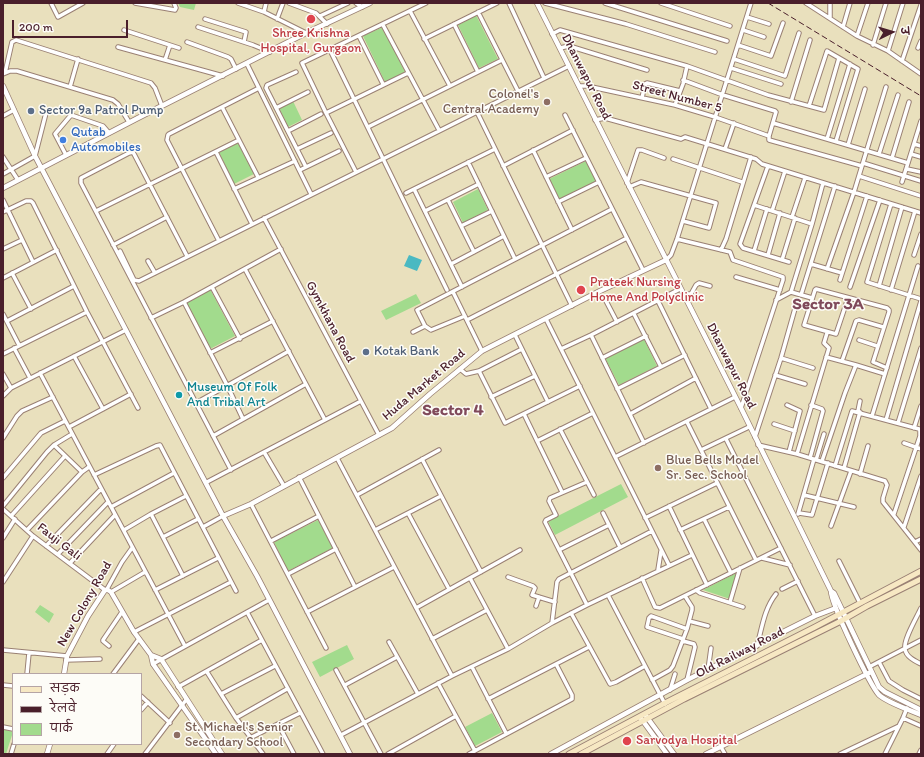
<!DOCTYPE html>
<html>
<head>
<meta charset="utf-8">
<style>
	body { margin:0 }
	#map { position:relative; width:924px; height:757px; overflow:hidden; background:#e9e0bd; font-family:Itim,"Playpen Sans Deva",sans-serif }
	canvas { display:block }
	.frame { position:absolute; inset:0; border:4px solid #4a1f2b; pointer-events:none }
	.legend { position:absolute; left:12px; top:673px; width:130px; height:72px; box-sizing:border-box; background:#fdfcf7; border:1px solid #b5a4a5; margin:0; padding:5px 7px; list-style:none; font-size:12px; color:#4a1f2b }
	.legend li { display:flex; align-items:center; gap:8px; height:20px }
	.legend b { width:20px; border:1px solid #b5a4a5 }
	.north { position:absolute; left:872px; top:12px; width:40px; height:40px; -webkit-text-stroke:3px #fdfcf7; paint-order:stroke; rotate:85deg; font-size:11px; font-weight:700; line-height:16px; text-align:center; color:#4a1f2b }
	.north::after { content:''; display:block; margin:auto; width:14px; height:18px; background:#4a1f2b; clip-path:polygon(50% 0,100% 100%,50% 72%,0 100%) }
	.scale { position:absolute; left:12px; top:20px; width:116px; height:18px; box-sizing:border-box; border:2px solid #4a1f2b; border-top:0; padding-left:5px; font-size:12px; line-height:14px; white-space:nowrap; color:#4a1f2b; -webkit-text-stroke:3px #fdfcf7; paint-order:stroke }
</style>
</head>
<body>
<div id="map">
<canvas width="924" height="757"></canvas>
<div class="frame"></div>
<ul class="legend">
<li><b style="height:5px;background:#f7e8c3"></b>सड़क</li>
<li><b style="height:5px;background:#4a1f2b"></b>रेलवे</li>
<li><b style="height:11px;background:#a2db8d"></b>पार्क</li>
</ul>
<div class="north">उ</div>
<div class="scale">200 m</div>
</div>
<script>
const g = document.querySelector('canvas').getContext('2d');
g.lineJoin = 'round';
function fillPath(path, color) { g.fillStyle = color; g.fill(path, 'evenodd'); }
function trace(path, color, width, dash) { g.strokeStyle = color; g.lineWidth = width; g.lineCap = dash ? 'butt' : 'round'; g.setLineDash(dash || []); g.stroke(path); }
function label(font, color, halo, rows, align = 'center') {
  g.font = font + ' Itim,sans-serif'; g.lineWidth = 3; g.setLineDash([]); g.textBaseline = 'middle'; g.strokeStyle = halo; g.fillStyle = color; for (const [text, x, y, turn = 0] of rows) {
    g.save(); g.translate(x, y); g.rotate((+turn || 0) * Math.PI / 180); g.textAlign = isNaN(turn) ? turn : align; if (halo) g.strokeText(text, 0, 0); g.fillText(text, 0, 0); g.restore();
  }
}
fillPath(new Path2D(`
	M178 3H196L194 10 180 7Z
	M476 15 498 59 479 68 458 25Z
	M383 27 405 72 385 82 363 36Z
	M293 101 302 120 288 127 279 108Z
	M238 143 254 174 234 184 219 152Z
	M586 161 596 181 560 200 549 179Z
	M478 189 488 210 463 223 453 202Z
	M210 289 235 336 210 349 186 302Z
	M416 294 421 303 386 320 381 311Z
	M644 339 657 366 619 385 605 358Z
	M621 484 628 497 555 535 548 521Z
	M318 520 333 548 288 571 274 542Z
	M736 573 730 599 703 590Z
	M40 605 54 614 49 623 35 612Z
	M347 645 354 659 320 677 312 662Z
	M492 713 502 732 475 746 465 727Z
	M3 729 13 732 6 754H3Z`), '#a2db8d');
fillPath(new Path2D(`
	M409 255 422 260 417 271 404 266Z`), '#4ab9c2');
const minor = new Path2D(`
	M51 3 58 17 83 3
	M135 3 175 10 176 8 174 3
	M238 3 264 12 306 33
	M289 3 316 13 327 24
	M356 3 362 7
	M509 3 544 78
	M545 3 626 24 715 52
	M605 3 727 41
	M661 3 730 26
	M806 3 857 36 888 51 921 74
	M830 3V17
	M410 11 450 86
	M264 12 266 3
	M478 12 518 91
	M320 16 348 3
	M747 17 769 24
	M205 19 246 32 244 42
	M277 19 283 3
	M454 24 478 72
	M383 25 439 130
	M198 27 253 45 270 52
	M843 27 850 3
	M124 30 179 48
	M743 30 764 37
	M552 34 560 30 687 66 768 95 824 110 839 58
	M359 36 383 84
	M857 36 868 3
	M424 39 497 3
	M187 42 228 57 231 59 236 69
	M738 45 771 56 783 23
	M873 45 886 3
	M118 47 223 76
	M560 48 569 46 647 70
	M918 48 921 41
	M330 50 447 290
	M888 51 903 3
	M734 59 785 76 799 33
	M165 60 170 45
	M902 61 921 5
	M247 64 311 194
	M731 68 781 84
	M296 72 267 85 266 88 306 167
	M5 73 12 42 16 40 151 83 155 88 162 106
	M3 74 10 71H17L113 100 118 104 129 122
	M683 80 723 95 775 111 776 112 769 136V140L862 166
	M579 86H587L675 105 715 117 769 136
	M70 87 78 59
	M642 98 645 84 647 83 680 91
	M791 102 810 40
	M675 105 683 84 687 66
	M809 106 827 51 858 69 836 141
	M222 107 258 177
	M276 108 308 92
	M477 112 572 306
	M326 113 408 73
	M565 115 643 270
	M3 116 14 110
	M595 120 605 118 681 139 685 137 756 159 762 164 921 213
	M773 123 908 163
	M368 127 502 60
	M288 131 321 114
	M827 139 850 64
	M914 144 921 146
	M848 145 865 89
	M297 149 331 133
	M725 149 734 123
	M533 150 572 230
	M216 152 252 224
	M879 154 898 95
	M911 154 921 157
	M66 155 55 134 71 115 103 126 109 133
	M3 157 18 180
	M892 158 909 102
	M673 159 742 182
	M468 162 515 259
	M863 163 921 181
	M503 166 573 130
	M768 166 740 244 743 248 789 262
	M907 169 921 172
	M300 170 339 151
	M356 172 326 113 302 63 426 3
	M3 174 35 156 46 113
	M859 176 921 196
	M546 177 586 158
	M902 182 921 121
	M627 183 638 150H642L664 158
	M629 187 641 182 716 203 709 228 683 221
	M234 189 295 161
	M414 189 462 287
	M406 193 495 149
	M3 200 33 262
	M448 200 474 252
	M558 202 599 182
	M891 204 867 282 921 299
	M754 205 812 224
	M96 211 239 140
	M425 211 479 184
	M772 211 785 171
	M3 212 26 201H31L33 203 87 312 138 408
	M792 217 805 178
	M264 218 379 435
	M461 226 492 211
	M677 239 730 252 733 260 783 277V280L741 408
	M219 241 167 140 168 135 169 134 259 88
	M113 245 167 217
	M3 249 22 240
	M721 250 726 239 751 157
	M120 251 134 280 139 281 569 66
	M754 251 767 209
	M768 255 780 213
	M914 255 921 234
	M187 256 133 152 129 153 81 178V183L231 470
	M666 260 671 255 677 239 751 3
	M782 260 795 218
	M148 261 155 273
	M451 264 504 236
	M811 264 842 273
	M245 269 325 420
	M827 269 854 192 886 87
	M12 273 31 309
	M736 277 780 290
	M3 278 57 250
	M840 280 867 196
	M879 286 902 207
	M212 287 240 339
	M850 287 880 200
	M891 290 915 211
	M453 292 482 351
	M791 292 812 224 823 183
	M683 294H691L696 285 699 283 710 286
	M801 295 835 186
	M848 298 836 334 804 325 815 290 816 289 887 308 889 310V312L873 362 887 368
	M605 299 617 322
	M776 300 791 292 812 298
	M658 301 711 409
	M184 302 227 385 243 419
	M3 314 19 345
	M634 314 661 367
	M465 316 431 330 425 326 417 310 612 209
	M151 318 184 302 281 249
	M546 319 669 565
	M467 320 627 238
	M7 321 74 286
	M413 332 425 326
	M515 335 548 402
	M591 335 644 443
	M859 340 877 346
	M14 348 30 378
	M561 349 591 335 680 289
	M210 353 273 321
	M3 354 87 312
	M74 356 103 409
	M826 357 856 365 885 374
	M602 358 646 336
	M781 358 813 368
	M842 361 856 321 859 320 883 327
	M460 369 466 374 479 371 522 349
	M479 371 505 423 580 386
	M40 373 185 646
	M3 374 11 388
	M775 375 805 384
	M617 389 685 355
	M3 396 11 388 126 330
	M491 397 535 376
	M196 403 289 351
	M787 405 800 411 789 452
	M858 411 860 401
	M524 414 562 492
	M630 414 696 378
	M872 416 918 266
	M886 420 921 301
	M687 422 756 560
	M898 423 921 348
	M774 424 795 431
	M69 427 131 394
	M914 428 921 406
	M560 429 594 495
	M213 436 306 384
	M755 437 781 358 796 305 809 308
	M3 438 17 416 22 411 53 397
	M726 439 815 616
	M537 441 593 413
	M904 443 921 449
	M54 445 82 472
	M758 445 797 454 885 481 887 485 883 498V502L921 550
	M701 450 749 427
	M264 452 284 486
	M797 454 829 348 824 343 827 333
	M615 457 735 397
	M337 458 452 676
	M810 458 823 411 822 409 811 405
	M422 459 481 572
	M816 460 824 434
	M822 461 845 393 856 365
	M835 466 852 411 919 429 920 431V436L894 514
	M844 468 860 412
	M860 474 868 446
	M94 475 156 446 160 445 236 591
	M299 477 355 587
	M3 478 41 433 65 421
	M207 482 361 401
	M357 495 439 450
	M804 495 854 507
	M251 504 326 648
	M3 506 47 452 54 445 72 434
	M669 506 707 585
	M111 507 174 473
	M3 509 33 536 105 590
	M408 513 449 589
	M603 513 620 547
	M799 513 812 515 828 463
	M151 514 183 576
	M798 514 814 459
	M11 516 65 456
	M645 518 717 483
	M704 519 731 573
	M831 526 851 471
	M203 527 223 516
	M904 527 921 476
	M27 530 82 472 89 467
	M124 530 151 514 186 496
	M375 530 441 496
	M680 530 729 507
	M163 537 198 519
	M3 538 15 519
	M271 541 319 516
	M915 542 921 539
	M46 546 101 489
	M559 550 609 525
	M58 554 108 502
	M762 558 790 565
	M839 561 860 603
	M70 563 115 515
	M658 570 661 551
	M288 574 336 549
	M508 577 533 586 535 588 532 595 555 602
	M470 578 508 649
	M642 578 655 607 660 608 781 548
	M3 582 33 536
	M107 589 122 562 132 548
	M782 589 798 581
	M155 590 218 558
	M696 590 700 593 743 607
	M111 592 145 572
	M608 595 665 704
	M730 602 740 568
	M587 605 545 522 546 520 556 515 549 501 550 498 587 482
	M536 606 539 597
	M416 608 520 550
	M921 608C917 617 903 640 905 649 906 657 915 661 921 664
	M247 612 323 754
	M307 612 394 567
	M571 613 610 684 616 682 645 666
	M689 621 708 626
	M552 623 557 582 559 579 652 531
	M134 632 231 582
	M432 639 487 610
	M683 639 647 627 649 618 651 616 687 629
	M683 641 694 644 695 647 687 680
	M389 642 418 694
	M109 646 103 641V640L122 612
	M757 646C762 628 764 609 776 594
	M3 650 67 656
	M66 660 100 659
	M879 662 889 681 903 690 921 699
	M153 664 269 600
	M472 667 506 733
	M869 667 921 640
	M336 670 381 754
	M708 670 711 648
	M207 672 236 718 263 754
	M27 674 29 653
	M113 674 139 639
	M652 680 670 670 673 666 687 629 692 610V607L685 596
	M438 683 475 751
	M3 685 13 686
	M345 685 397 657
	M178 687 262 640
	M670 690 675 674
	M221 694 275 666
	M141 696 170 723
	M488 699 589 647
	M141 710 148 702
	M236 718 287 689
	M903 718 921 726
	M278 724 294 754
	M3 727 13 729
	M341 735 452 676 508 649 552 623 587 605 692 555
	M250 738 300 713
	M721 747 725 754
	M11 754 14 744
	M107 754 114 744
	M145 754 186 700
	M388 754 456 716
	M469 754 572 699V695L556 664
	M840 754 899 726
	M885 754 903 718 907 708
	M919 754 921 750`);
const tertiary = new Path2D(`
	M537 3 741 408 831 591 834 593 879 687 885 692 921 710
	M3 86 35 156 223 516 257 576 350 754
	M3 188 138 118 306 33 370 3
	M223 516 251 504 392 428 430 394 482 351 600 291 666 260
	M831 591C831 604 870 685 879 695 888 703 910 710 921 715
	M151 655 161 659 222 754
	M64 674 67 656 88 616 105 590H108L111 592 134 632 151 655 153 664 216 754
	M646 716 674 754
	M640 717 667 754
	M47 754 50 744
	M551 754 687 680 815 616 836 608
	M706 754 871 672`);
const secondary = new Path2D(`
	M569 754 665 703 815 627 921 571
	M581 754 684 699 841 621 867 606 921 579`);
trace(minor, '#9a8074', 5.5);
trace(tertiary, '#9a8074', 6);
trace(secondary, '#9a8074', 7);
trace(minor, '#fff', 3.5);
trace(tertiary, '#fff', 4.5);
trace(secondary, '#f7e8c3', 5);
trace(new Path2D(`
	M768 3 921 96`), '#4a1f2b', 1, [6, 3]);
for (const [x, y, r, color] of [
	[311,19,5,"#e0444e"],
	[547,102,4,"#8d6e63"],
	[31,111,4,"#5c6f8a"],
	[63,140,4,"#3f7fe0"],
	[581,290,5,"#e0444e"],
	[366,352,4,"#5c6f8a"],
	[179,395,4,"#0f9aa8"],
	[658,468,4,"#8d6e63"],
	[177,735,4,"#8d6e63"],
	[627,741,5,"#e0444e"]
]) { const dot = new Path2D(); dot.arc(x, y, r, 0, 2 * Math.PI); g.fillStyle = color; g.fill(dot); trace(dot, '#fdfcf7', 1.5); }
label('13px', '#be3a42', '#fdfcf7', [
	["Shree Krishna",311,34,"center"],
	["Hospital, Gurgaon",311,49,"center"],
	["Prateek Nursing",590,283],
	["Home And Polyclinic",590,298],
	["Sarvodya Hospital",636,741]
], 'left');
label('13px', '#4a1f2b', '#fdfcf7', [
	["Dhanwapur Road",586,77,63],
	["Street Number 5",677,97,15],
	["Gymkhana Road",330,322,62],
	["Dhanwapur Road",731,366,63],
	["Huda Market Road",424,385,-40],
	["Fauji Gali",59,542,38],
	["New Colony Road",85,604,-60],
	["Old Railway Road",740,653,-27]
]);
label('13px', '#785e54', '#fdfcf7', [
	["Colonel's",539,95,"right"],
	["Central Academy",539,110,"right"],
	["Blue Bells Model",666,461],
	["Sr. Sec. School",666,476],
	["St. Michael's Senior",185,728],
	["Secondary School",185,743]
], 'left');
label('13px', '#4e5e75', '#fdfcf7', [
	["Sector 9a Patrol Pump",39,111],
	["Kotak Bank",374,352]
], 'left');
label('13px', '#366cbe', '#fdfcf7', [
	["Qutab",71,133],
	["Automobiles",71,148]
], 'left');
label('13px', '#0d838f', '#fdfcf7', [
	["Museum Of Folk",187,388],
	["And Tribal Art",187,403]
], 'left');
label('bold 17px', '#7f495a', '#fdfcf7', [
	["Sector 3A",828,305],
	["Sector 4",453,411]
]);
</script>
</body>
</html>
